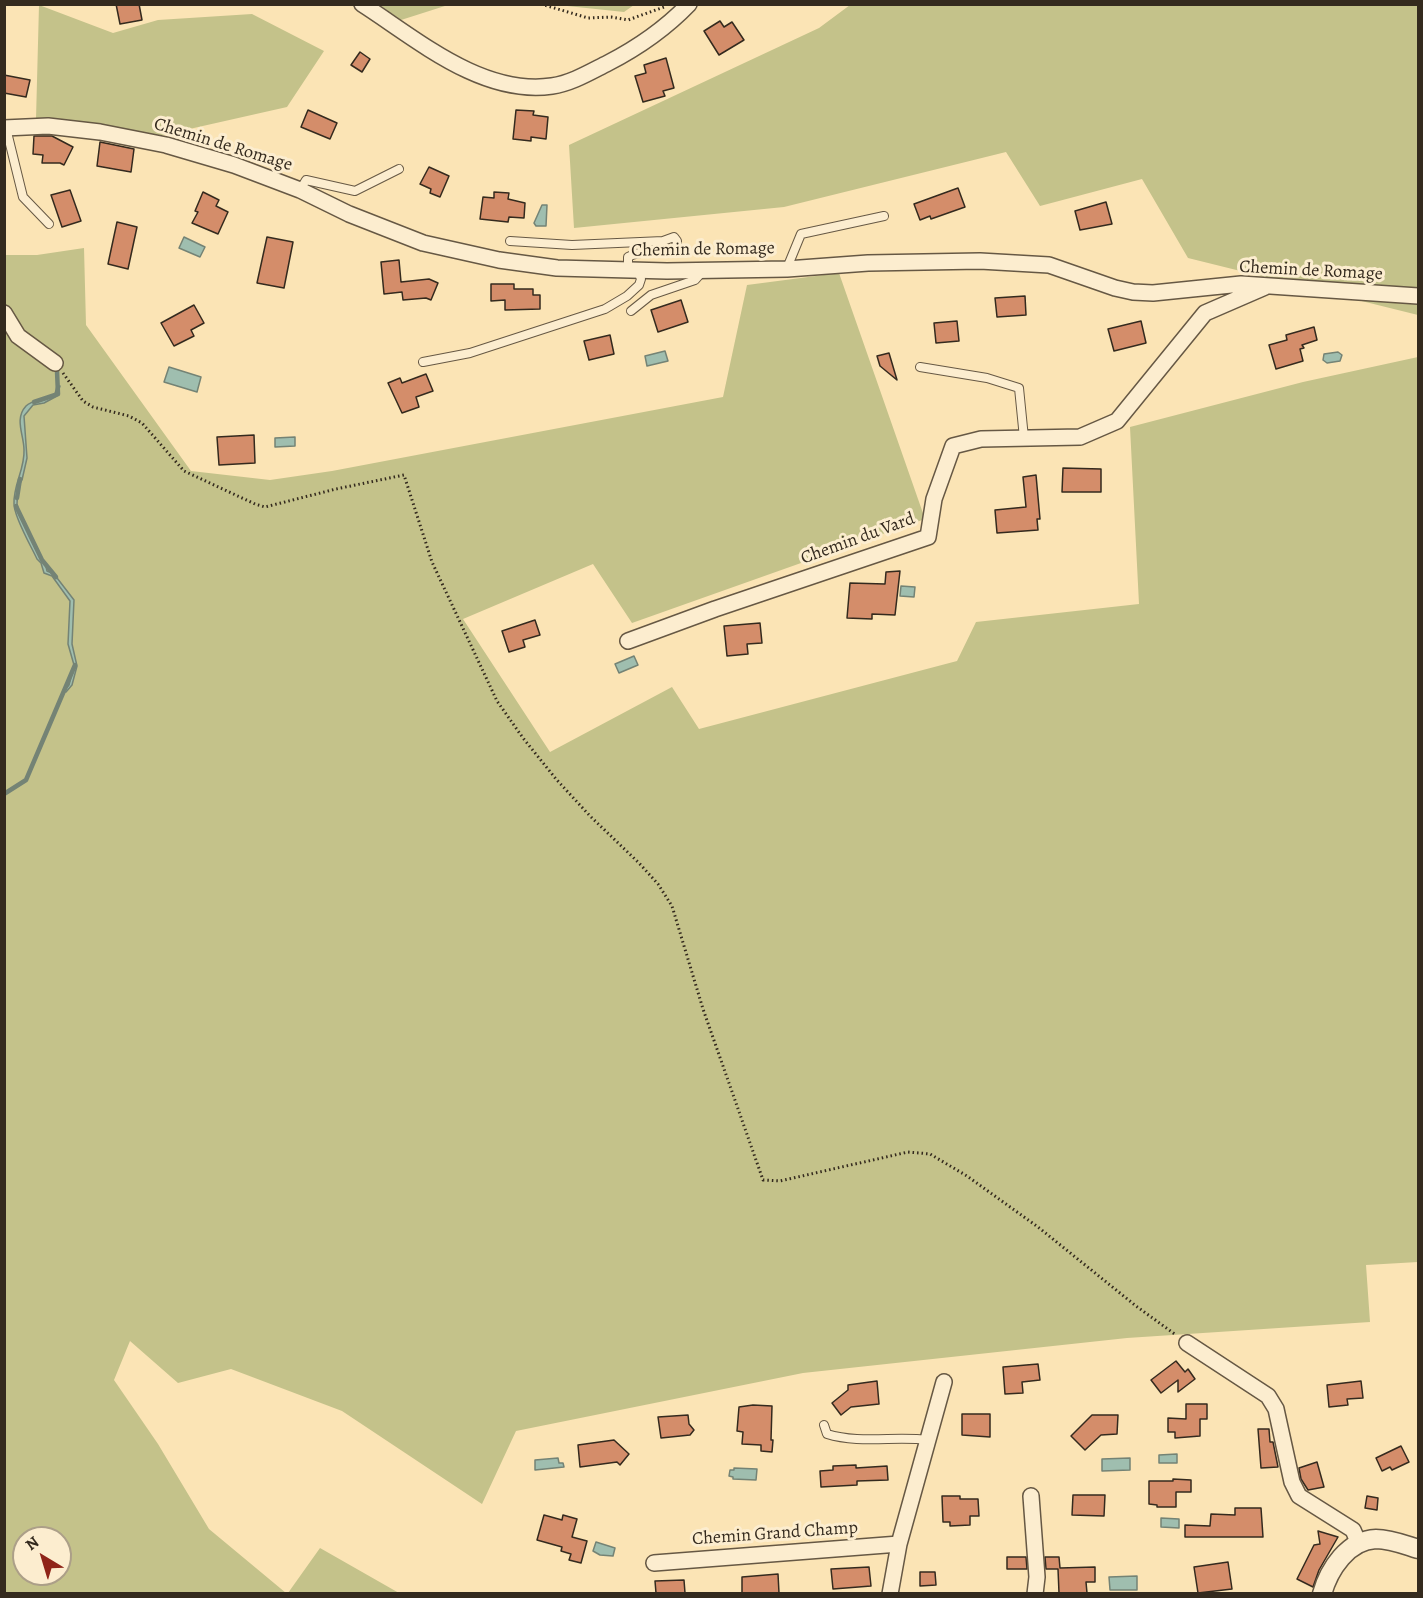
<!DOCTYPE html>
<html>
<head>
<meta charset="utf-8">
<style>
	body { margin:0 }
	#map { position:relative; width:1423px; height:1598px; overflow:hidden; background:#fbe4b5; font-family:Alegreya,serif }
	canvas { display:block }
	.frame { position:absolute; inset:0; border:6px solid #342a1e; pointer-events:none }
	.north { position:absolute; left:12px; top:1526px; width:60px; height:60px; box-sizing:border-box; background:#fcedcf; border:2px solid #ac9f88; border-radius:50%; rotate:322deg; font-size:16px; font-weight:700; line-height:24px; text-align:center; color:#342a1e }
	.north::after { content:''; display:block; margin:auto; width:21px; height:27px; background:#8f2418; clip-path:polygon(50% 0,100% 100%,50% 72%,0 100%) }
</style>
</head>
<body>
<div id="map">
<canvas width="1423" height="1598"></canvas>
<div class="frame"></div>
<div class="north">N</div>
</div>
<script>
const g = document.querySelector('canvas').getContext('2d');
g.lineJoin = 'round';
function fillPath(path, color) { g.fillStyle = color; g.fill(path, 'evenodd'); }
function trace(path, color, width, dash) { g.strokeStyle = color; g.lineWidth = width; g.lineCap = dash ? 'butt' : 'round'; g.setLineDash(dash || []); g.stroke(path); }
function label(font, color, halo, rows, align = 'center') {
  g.font = font + ' Alegreya,serif'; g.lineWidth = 6; g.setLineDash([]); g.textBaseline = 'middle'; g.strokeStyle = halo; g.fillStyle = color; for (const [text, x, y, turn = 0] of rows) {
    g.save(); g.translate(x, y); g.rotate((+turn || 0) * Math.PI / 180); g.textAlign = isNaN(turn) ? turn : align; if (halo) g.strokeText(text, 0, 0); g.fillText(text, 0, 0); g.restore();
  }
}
fillPath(new Path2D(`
	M39 5 113 33 158 20 252 14 324 51 287 107 154 137 36 119Z
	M380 5H448L401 20Z
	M558 5H634L624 12Z
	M850 5H1418V315L1188 258 1142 179 1040 206 1006 152 784 207 574 228 569 145 819 28Z
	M84 248 86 325 191 471 270 480 332 471 723 397 747 285 839 273 925 519 632 623 593 564 463 619 550 752 672 687 699 729 957 661 976 622 1139 604 1130 427 1303 382 1418 357V1262L1366 1265 1370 1322 1127 1338 803 1373 516 1431 482 1504 342 1411 231 1369 178 1383 130 1341 114 1380 158 1444 209 1529 286 1593 5 1594V255H37ZM24 1538H60V1574H24Z
	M320 1548 399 1593H288Z`), '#c4c28a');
const water = new Path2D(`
	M542 205H547L546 226H536L534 223Z
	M184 237 205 247 200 257 179 248Z
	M665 351 668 361 647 366 645 356Z
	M1338 352 1342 355 1340 361 1327 363 1323 360 1324 354Z
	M169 367 201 377 197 392 164 382Z
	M57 386H60L57 396 44 403 33 405 24 416 27 458 22 480 18 487 17 504 20 516 40 557 45 562 47 571 54 574 74 600 72 644 77 666 72 685 66 692 64 691 69 685 74 665 68 644 70 601 52 576 44 573 41 563 37 559C31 546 14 517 14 504 13 485 25 469 24 450 24 435 14 419 26 406 33 399 45 401 55 394Z
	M295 437V446L275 447V438Z
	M901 586 915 587 914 597 900 596Z
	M634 656 638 665 619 673 615 664Z
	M1177 1454V1463H1159V1455Z
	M558 1458 559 1463H563L564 1467 535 1470V1460Z
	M1130 1458V1470L1102 1471V1459Z
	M734 1468 757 1469 756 1480 733 1479V1477L729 1476 730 1470H734Z
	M1161 1518 1179 1519V1528L1161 1527Z
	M596 1542 615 1548 613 1556 600 1555 593 1551Z
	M1137 1576V1590H1110L1109 1577Z`);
fillPath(water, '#9fbeaf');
trace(water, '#748375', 1.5);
trace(new Path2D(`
	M34 402 58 394 57 371
	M17 498 20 479
	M16 506 42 560 56 577
	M4 794 26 780 75 665`), '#748375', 4.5);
const building = new Path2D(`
	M116 4H139L142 20 120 24Z
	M720 21 724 27 732 22 744 40 719 55 704 31Z
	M360 52 370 59 362 72 351 65Z
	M666 58 674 88 663 91 665 96 643 102 635 76 646 73 644 65Z
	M4 75 30 80 26 97 4 93Z
	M308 110 337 123 330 139 301 127Z
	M516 110 534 111 533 115 548 117 546 139 531 137V141L513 139Z
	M34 136H52L73 147 64 165 60 163H42L43 155 33 154Z
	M100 142 134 149 131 172 97 166Z
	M429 167 449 176 440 197 430 193 431 189 420 184Z
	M958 188 965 207 931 219 930 216 920 220 914 204Z
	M70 190 81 221 62 227 51 195Z
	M203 192 219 200 216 206 228 212 218 234 192 223 198 212 195 211Z
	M494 192 509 193 508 199 525 203 524 218 509 217 508 222 480 219 483 197 494 198Z
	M1106 202 1112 224 1080 230 1075 211Z
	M117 222 137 227 128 269 108 264Z
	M267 237 293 242 284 288 257 283Z
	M399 260 401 282 429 279 438 283 431 300 426 298 403 300 402 292 384 294 381 262Z
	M491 284H514V289H533V295H540V309L505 310V300L491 301Z
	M1025 296 1026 315 997 317 995 298Z
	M681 300 688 322 658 332 651 310Z
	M194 305 204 323 191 330 194 336 174 346 161 323Z
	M957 321 959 341 936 343 934 323Z
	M1141 321 1146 343 1114 351 1108 329Z
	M1314 327 1317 340 1302 345 1304 348 1300 349 1303 361 1276 369 1269 345 1287 340 1286 335Z
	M610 335 614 354 589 360 584 341Z
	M889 353 897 380 880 366 877 356Z
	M426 374 433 391 416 397 419 407 402 413 388 383 400 378 402 383Z
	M254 435 255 463 219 465 217 437Z
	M1063 468 1101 469V492H1062Z
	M1036 475 1040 519H1037L1038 530 997 533 995 510 1026 507 1023 477Z
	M900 571 895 615 872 614V619L847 618 850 583 885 584 886 572Z
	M535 620 540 635 523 640 525 647 509 652 502 631Z
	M760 623 762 643 747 644 748 654 727 656 724 626Z
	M1176 1361 1185 1372 1188 1369 1195 1379 1178 1392V1380L1161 1393 1151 1380Z
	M1038 1364 1040 1380 1022 1382 1023 1393 1005 1394 1003 1367Z
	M877 1381 879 1404 851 1407 841 1415 832 1403 848 1390V1385Z
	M1361 1381 1363 1398 1347 1399 1348 1405 1329 1407 1327 1385Z
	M1186 1404H1207V1419H1200V1436L1175 1438V1432H1168V1418L1186 1419Z
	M753 1405 772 1406 771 1440H773L772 1452 761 1451V1445L742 1444 743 1432 737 1431 739 1407Z
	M962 1414H990V1437L962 1435Z
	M688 1415 689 1424 694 1430 690 1435 661 1438 658 1417Z
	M1092 1415H1118L1117 1434 1101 1435 1085 1450 1071 1436Z
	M1258 1429H1269L1270 1442H1273L1278 1467 1261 1468Z
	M614 1440 629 1454 620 1465 617 1462 580 1467 578 1445Z
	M1401 1446 1409 1462 1392 1470 1390 1467 1382 1471 1376 1458Z
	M1317 1462 1324 1487 1308 1490 1301 1479 1299 1468Z
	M856 1465V1468L887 1466 888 1480 857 1481V1485L821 1487 820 1471 833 1470V1466Z
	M1173 1479 1191 1480V1492H1176V1507H1157V1505L1149 1504V1481H1173Z
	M1073 1495H1105L1104 1516 1072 1515Z
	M942 1496H960V1499H978L979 1516H970V1525L950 1526V1522H943Z
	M1367 1496 1378 1498 1377 1510 1365 1508Z
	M1235 1508H1261L1263 1537H1185V1525L1210 1526 1211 1514 1235 1515Z
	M544 1515 562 1520 563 1515 577 1519 572 1537 587 1541 581 1563 569 1560 571 1554 561 1551 562 1547 537 1540Z
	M1318 1531 1338 1537 1319 1570 1313 1587 1297 1579 1314 1545 1320 1544Z
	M1007 1557H1026L1027 1569H1007Z
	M1045 1557H1059L1060 1568 1095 1567V1582H1086L1087 1593H1059L1058 1569H1046Z
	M1228 1562 1232 1589 1198 1593 1194 1567Z
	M869 1567 871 1586 833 1589 831 1569Z
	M920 1572H935L936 1585 920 1586Z
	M778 1574 779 1593H742V1577Z
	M684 1580 685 1593H656L655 1581Z`);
fillPath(building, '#d48d6a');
trace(building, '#342a1e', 1.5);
const service = new Path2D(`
	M6 128 23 197 49 224
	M300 190 306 180 355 191 399 169
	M787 268 801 234 884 216
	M631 311 651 295 695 280 703 271
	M423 362 470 353 605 309 627 296 639 285 641 279 638 271 628 267V257C643 248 662 256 676 247L677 241 674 237 663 241 572 245 510 241
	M920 367 987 378 1019 388 1024 438
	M824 1425 827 1434C859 1444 895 1436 928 1440`);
const minor = new Path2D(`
	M362 4C418 40 482 96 552 86 572 83 590 72 608 63 639 47 664 30 689 4
	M4 128 48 126 100 132 166 145 234 165 300 190 349 214 423 243 499 260 557 268 667 271 787 269 868 263 980 261 1049 265 1115 288 1133 292 1153 293 1241 284 1418 296
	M4 313 18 336 55 363
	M628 641 715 609 928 537 934 499 953 446 981 439 1080 437 1117 421 1205 313 1265 287
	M1187 1343 1268 1396 1276 1409 1292 1482 1299 1496 1353 1530 1359 1544
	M1031 1496 1037 1577 1035 1594
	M654 1563 899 1544
	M890 1594 899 1544 944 1382`);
const tertiary = new Path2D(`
	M1322 1594C1329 1569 1348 1540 1376 1539 1391 1539 1405 1545 1418 1549`);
trace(service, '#665844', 10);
trace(minor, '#665844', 18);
trace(tertiary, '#665844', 21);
trace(new Path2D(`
	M541 4 588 18 611 17 628 20 664 7
	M63 373 83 401 93 407 129 416 142 423 184 471 255 504 265 507 336 489 404 475 432 562 497 701 523 738 556 779 590 816 639 863 658 884 672 906 703 1009 763 1180 780 1181 908 1152 930 1154 967 1176 1038 1227 1136 1306 1176 1335`), '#342a1e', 3, [1.5, 3]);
trace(service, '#fcedcf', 8);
trace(minor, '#fcedcf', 15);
trace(tertiary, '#fcedcf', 18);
label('18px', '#342a1e', '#fcedcf', [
	["Chemin de Romage",223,145,17],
	["Chemin de Romage",703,250,-1],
	["Chemin de Romage",1311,271,3],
	["Chemin du Vard",858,539,-20],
	["Chemin Grand Champ",775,1534,-4]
]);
</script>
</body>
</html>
